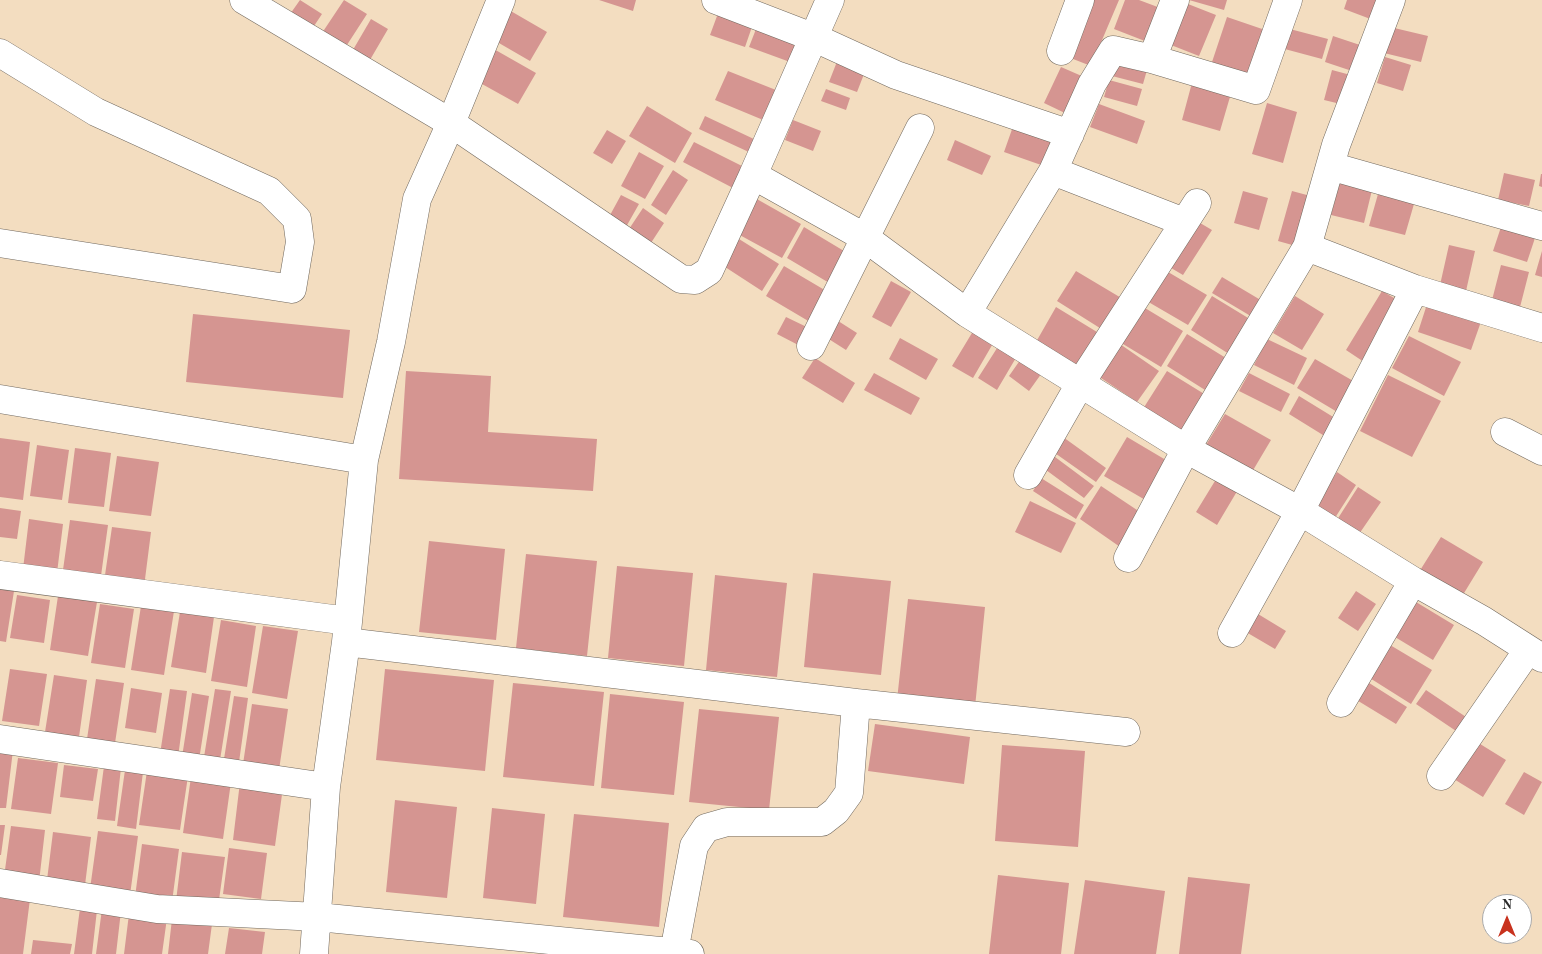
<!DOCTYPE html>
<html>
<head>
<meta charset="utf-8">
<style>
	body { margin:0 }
	#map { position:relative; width:1542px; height:954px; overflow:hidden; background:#f3ddc0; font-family:"Old Standard TT",serif }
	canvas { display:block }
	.north { position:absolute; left:1482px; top:894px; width:50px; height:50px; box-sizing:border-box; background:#fff; border:1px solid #aaa; border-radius:50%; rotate:0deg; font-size:14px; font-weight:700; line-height:20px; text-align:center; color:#2b2b2b }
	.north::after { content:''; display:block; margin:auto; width:18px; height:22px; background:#c8321e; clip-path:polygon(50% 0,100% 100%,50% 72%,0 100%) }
</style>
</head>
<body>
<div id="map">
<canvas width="1542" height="954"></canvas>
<div class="north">N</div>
</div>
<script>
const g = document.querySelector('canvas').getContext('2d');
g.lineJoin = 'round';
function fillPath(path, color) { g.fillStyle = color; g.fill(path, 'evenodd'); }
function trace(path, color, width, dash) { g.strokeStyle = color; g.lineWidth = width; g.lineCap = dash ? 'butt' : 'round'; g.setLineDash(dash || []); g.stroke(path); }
fillPath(new Path2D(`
	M300 0 322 14 310 32 288 17Z
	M344 0 367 14 345 48 322 33Z
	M599 0H636L633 11Z
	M1092 0H1119L1091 66 1068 57Z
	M1125 0H1139L1163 9 1150 43 1114 29Z
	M1189 0H1227L1224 10Z
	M1347 0H1389L1381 23 1344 9Z
	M1188 4 1216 15 1199 56 1171 45Z
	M720 8 754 21 745 47 710 35Z
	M509 10 547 32 530 61 492 39Z
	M1227 17 1268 31 1253 76 1212 62Z
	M371 19 388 29 367 65 350 55Z
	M758 24 799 39 790 62 749 47Z
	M1390 27 1428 36 1421 62 1384 53Z
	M1286 28 1328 39 1322 59 1281 48Z
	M1333 36 1369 48 1361 74 1325 62Z
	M492 48 536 73 518 104 473 79Z
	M1118 54 1149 63 1143 84 1112 76Z
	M1385 57 1411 65 1403 91 1377 83Z
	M838 59 866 69 857 92 829 82Z
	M1061 67 1084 77 1067 114 1044 103Z
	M1332 70 1358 77 1349 106 1324 100Z
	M728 71 781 92 768 122 715 100Z
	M1193 79 1232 90 1220 131 1182 120Z
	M1109 80 1142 89 1137 106 1104 97Z
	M826 89 850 98 846 110 821 101Z
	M1267 103 1297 112 1283 163 1252 154Z
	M1099 104 1145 121 1137 144 1090 127Z
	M647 106 692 133 675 163 629 136Z
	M705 116 756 140 751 153 699 129Z
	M1016 118 1056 133 1044 166 1004 152Z
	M793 120 821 131 813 151 785 140Z
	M607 130 626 141 612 164 593 153Z
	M955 140 991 156 982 175 947 160Z
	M694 142 744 167 733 188 683 162Z
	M639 152 664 166 645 199 621 186Z
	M673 170 688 180 666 215 651 205Z
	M1504 173 1535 180 1529 206 1498 200Z
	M1541 174H1542V187L1539 186Z
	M1341 178 1373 186 1364 223 1331 215Z
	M1380 187 1416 197 1405 235 1369 226Z
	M1243 191 1268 198 1259 230 1234 223Z
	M1292 191 1318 198 1303 248 1278 241Z
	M621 195 639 204 626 227 609 217Z
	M755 198 801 224 782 258 736 233Z
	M643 208 664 223 647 249 625 235Z
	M1195 220 1212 230 1183 275 1166 265Z
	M1502 224 1536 235 1527 262 1493 251Z
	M804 227 849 254 831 284 787 258Z
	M739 239 779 264 762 291 722 265Z
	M1449 245 1475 251 1466 291 1440 285Z
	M1542 251V277L1535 275Z
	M1501 265 1529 272 1519 311 1491 304Z
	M784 266 828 292 810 322 766 296Z
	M1163 269 1207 295 1188 325 1145 300Z
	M1076 271 1123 299 1103 330 1057 301Z
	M1222 277 1269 305 1259 321 1212 293Z
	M891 281 911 292 891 327 872 317Z
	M1382 291 1401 302 1364 362 1346 350Z
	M1212 296 1258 324 1237 359 1191 330Z
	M1295 296 1324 314 1302 350 1273 333Z
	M1429 298 1483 316 1471 350 1418 332Z
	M1140 305 1183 331 1161 367 1118 341Z
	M1056 307 1097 332 1077 366 1036 342Z
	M193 314 350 330 343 398 186 382Z
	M786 317 813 330 804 348 777 334Z
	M835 319 857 333 846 350 824 336Z
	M975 328 995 340 973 378 952 366Z
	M1187 334 1234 363 1213 395 1167 366Z
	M1409 336 1461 362 1444 396 1392 368Z
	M900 338 938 359 926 380 889 359Z
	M1267 339 1307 358 1294 385 1254 365Z
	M1117 342 1159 371 1137 402 1095 374Z
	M999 345 1017 356 997 390 978 378Z
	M1023 356 1044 370 1029 391 1009 376Z
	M815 358 855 383 843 403 802 378Z
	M1315 359 1362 386 1344 416 1297 388Z
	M406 371 491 376 488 432 597 439 593 491 399 479Z
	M1167 371 1214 400 1188 441 1141 412Z
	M874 373 920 398 911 415 864 390Z
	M1249 373 1290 394 1281 412 1239 391Z
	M1388 375 1441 401 1412 457 1360 431Z
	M1299 396 1343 423 1331 440 1289 414Z
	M1225 414 1271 440 1252 472 1206 445Z
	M1063 437 1106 468 1096 482 1052 451Z
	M1127 437 1176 466 1154 505 1104 476Z
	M0 438 30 442 23 500 0 497Z
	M37 445 69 450 62 500 30 496Z
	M75 448 111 453 104 507 68 503Z
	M1051 454 1094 486 1084 498 1042 467Z
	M117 456 159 462 151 516 109 511Z
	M1337 472 1356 485 1333 521 1313 509Z
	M1218 476 1239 488 1217 525 1196 512Z
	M1041 478 1084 505 1076 519 1033 491Z
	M1101 486 1146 516 1123 549 1080 519Z
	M1358 487 1381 502 1357 537 1335 523Z
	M1030 501 1076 523 1061 553 1015 532Z
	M0 508 21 511 17 539 0 537Z
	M29 519 63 524 57 573 23 569Z
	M70 520 108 525 100 583 62 577Z
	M112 527 151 532 144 587 104 582Z
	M1441 537 1483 562 1461 598 1419 572Z
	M429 541 505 549 496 640 419 632Z
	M526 554 597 561 587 656 516 648Z
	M617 566 693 573 684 666 608 658Z
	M813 573 891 581 881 675 804 667Z
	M715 575 787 583 777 677 706 670Z
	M0 589 14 591 6 642 0 641Z
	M1356 591 1376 604 1358 631 1338 618Z
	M17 595 50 600 44 643 10 638Z
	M58 596 97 602 88 656 50 650Z
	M908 599 985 607 975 707 897 700Z
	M1411 599 1454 625 1433 660 1390 634Z
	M100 604 134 609 125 668 91 663Z
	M141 606 174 611 164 675 131 670Z
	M180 612 214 617 206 673 171 667Z
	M1258 614 1286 631 1275 649 1246 632Z
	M221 620 256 626 247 687 211 681Z
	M263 626 298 631 287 699 252 693Z
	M1385 642 1432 670 1411 704 1365 675Z
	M10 669 47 674 39 726 2 721Z
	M385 669 494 680 485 771 376 760Z
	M54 675 87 680 79 737 45 732Z
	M96 679 124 683 115 743 87 739Z
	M1366 681 1407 707 1396 724 1355 699Z
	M513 683 604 692 594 786 503 777Z
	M131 688 162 693 156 733 125 728Z
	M170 689 187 691 178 757 160 754Z
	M215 689 231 691 220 760 204 757Z
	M1426 690 1469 719 1459 733 1416 704Z
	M192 693 209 696 199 760 182 757Z
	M610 694 684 702 674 795 601 788Z
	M234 696 248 698 239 762 224 759Z
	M252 704 288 709 279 770 243 764Z
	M699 709 779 717 769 810 689 802Z
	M875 724 970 737 964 784 868 771Z
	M1472 739 1506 760 1483 797 1449 776Z
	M1002 745 1085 751 1078 847 995 841Z
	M0 748 13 750 6 808H0Z
	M18 758 58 763 51 814 11 809Z
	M64 765 98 769 93 801 60 797Z
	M104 766 121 768 115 821 97 819Z
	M125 770 143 772 136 829 117 826Z
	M147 771 188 776 180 830 139 825Z
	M1524 772 1542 782 1524 815 1505 804Z
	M191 777 231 782 223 839 183 833Z
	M240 782 283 787 275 846 233 840Z
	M395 800 457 807 447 898 386 892Z
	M492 808 545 814 536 904 483 898Z
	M574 814 669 823 659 927 563 917Z
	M0 825H5L1 855H0Z
	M11 826 45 830 39 882 4 877Z
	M98 831 138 836 130 895 90 889Z
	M53 832 91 837 85 885 47 880Z
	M142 844 179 849 172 902 135 897Z
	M229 848 267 853 261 899 223 894Z
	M182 852 225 857 218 907 176 901Z
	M998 875 1069 883 1061 954H989Z
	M1188 877 1250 884 1241 954H1179Z
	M1085 880 1165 891 1156 954H1074Z
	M0 896 30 899 23 954H0Z
	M80 908 97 910 92 954H74Z
	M102 909 121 911 116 954H96Z
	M129 914 167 918 162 954H124Z
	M172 919 212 924 208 954H168Z
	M229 928 265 932 262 954H225Z
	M33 940 72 944 70 954H31Z`), '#d59591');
const minor = new Path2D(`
	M244 0 451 123 501 0
	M716 0 815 38 896 75 1070 134
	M1175 0 1152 59 1256 90 1288 0
	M1391 0 1336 145 1307 247 1415 289 1542 328
	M1061 51 1080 0
	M0 53 96 112 269 191 297 219 300 242 292 289 0 243
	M1330 166 1542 226
	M1053 171 1184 222
	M753 175 830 0
	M967 313 1053 171 1092 84 1113 50 1152 59
	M811 346 920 128
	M0 399 364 460 346 642 326 787 314 954
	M1505 432 1542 451
	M364 460 391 342 417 199 451 123 681 279 695 280 709 271 753 175 864 237 967 313 1186 449 1300 511 1413 581 1484 621 1542 658
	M1028 475 1080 384 1197 203
	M1128 558 1186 449 1307 247
	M0 575 348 621
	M1232 633 1300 511 1415 289
	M346 642 856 703 849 793 836 811 822 822H727L706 828 694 846 674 952
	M856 703 1126 732
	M1341 703 1413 581
	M0 739 326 787
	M1441 776 1528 650
	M0 883 157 909 318 917 690 954`);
trace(minor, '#71695f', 29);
trace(minor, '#fff', 28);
</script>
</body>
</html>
